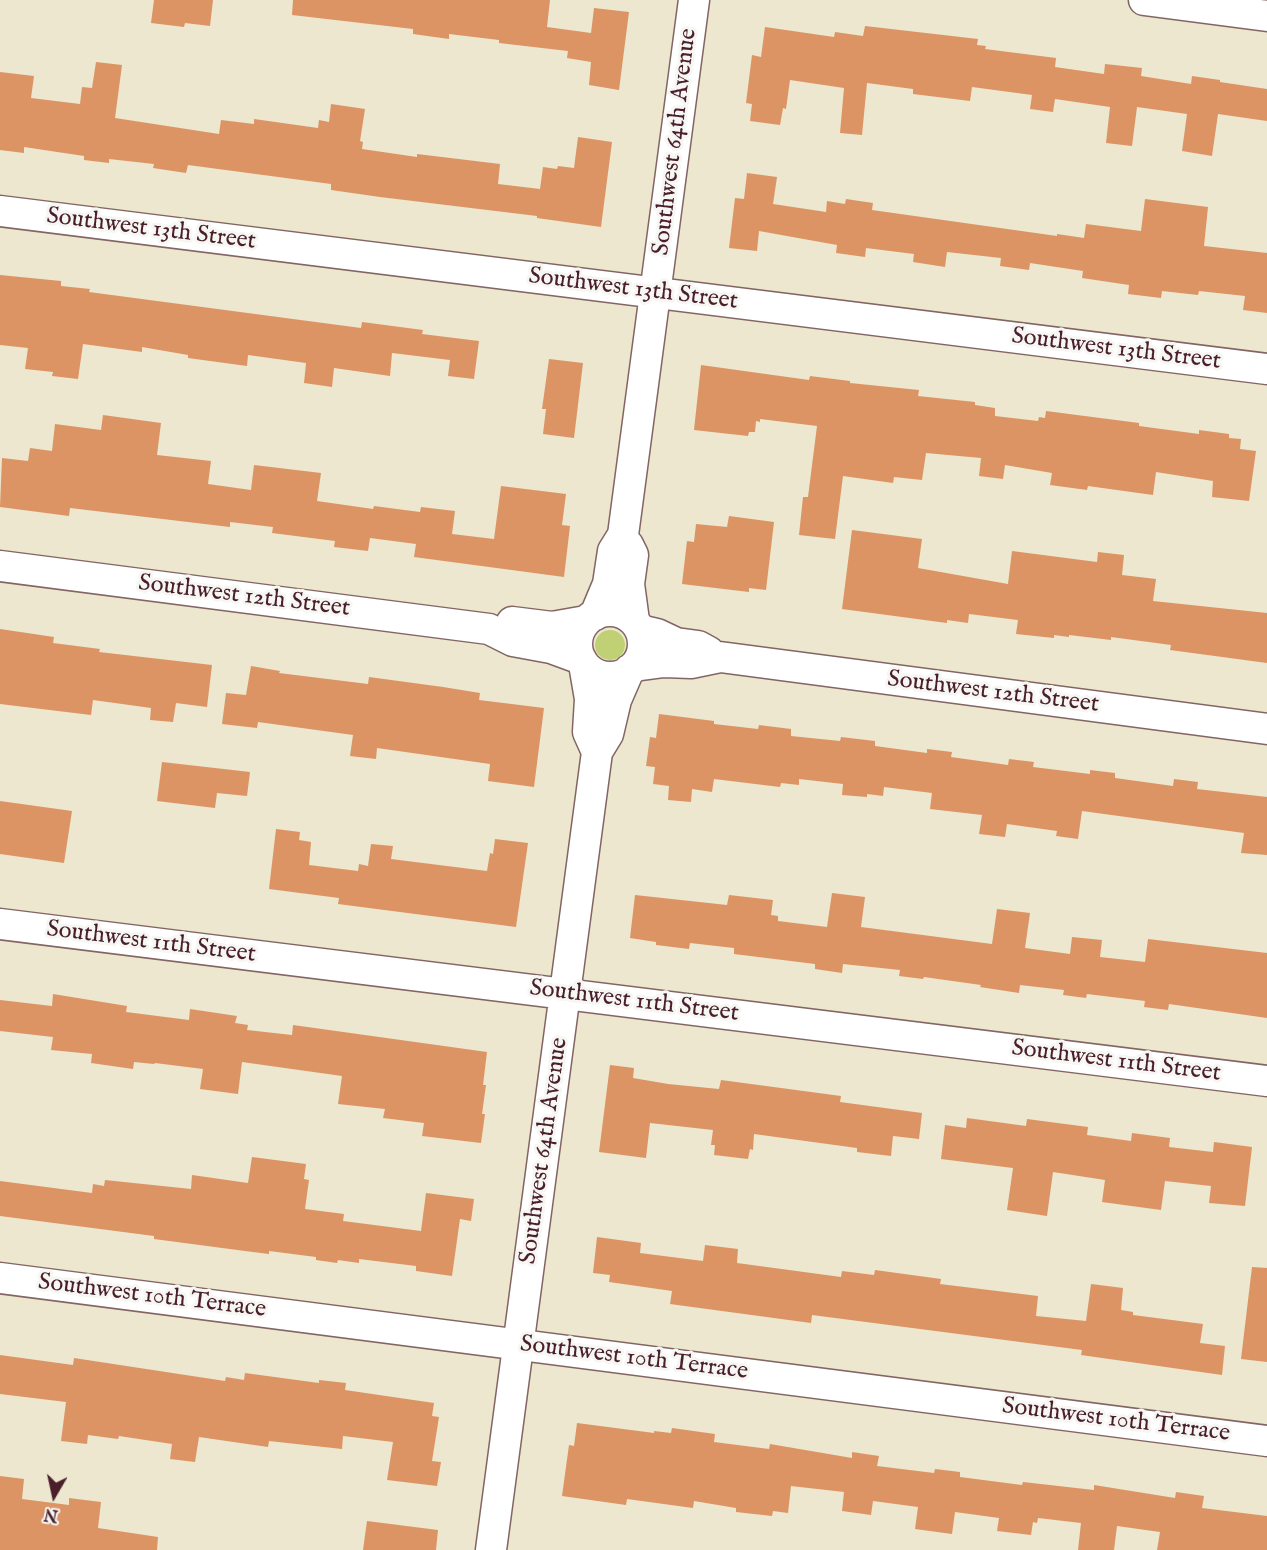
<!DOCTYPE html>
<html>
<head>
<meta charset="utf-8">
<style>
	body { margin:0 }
	#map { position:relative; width:1267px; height:1550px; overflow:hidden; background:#ece7ce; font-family:"IM FELL English",serif }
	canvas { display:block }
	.north { position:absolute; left:24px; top:1466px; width:60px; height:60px; -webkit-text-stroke:4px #f6f6f2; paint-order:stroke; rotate:189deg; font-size:16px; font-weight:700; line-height:24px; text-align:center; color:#4a1f2b }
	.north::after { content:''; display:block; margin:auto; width:21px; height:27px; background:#4a1f2b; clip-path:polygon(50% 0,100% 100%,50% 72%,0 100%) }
</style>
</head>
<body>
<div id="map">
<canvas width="1267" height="1550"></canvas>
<div class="north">N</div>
</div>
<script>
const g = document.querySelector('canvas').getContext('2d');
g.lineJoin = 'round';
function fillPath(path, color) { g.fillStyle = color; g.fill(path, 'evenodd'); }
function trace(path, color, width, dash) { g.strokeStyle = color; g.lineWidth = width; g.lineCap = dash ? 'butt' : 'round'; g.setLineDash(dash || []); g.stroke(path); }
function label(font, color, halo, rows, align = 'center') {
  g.font = font + ' "IM FELL English",serif'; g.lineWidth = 6; g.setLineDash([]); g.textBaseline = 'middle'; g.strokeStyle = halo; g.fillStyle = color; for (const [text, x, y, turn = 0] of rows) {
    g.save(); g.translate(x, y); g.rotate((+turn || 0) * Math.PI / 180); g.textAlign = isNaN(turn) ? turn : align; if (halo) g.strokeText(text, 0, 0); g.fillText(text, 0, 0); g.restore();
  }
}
fillPath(new Path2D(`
	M595 645a15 15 0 1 1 30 0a15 15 0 1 1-30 0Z`), '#bfd174');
fillPath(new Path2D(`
	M154 0H213L210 26 185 23 184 27 151 23Z
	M293 0H550L547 27 591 33 594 8 629 12 619 90 589 85 591 62 567 58 568 51 499 43V40L449 34V39L413 34V29L292 15Z
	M865 26 978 39 977 45 986 46 985 49 1056 58 1055 67 1104 74 1105 64 1142 68 1141 76 1191 84 1192 76 1220 80V82L1267 89V121L1218 114 1212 156 1182 151 1187 114 1137 107 1132 146 1106 143 1110 107 1055 99 1053 112 1030 109 1032 95 972 87 970 101 913 94V89L867 83 862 135 840 133 844 88 790 80 786 109 783 108 780 125 750 121 752 104 746 103 752 55 761 57 765 27 834 37 835 32 863 36Z
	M96 62 122 65 115 118 219 134 221 120 254 124V119L318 128 319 120 329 122 331 104 365 109 360 141 363 142 362 149 417 157V154L500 164 498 184 540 189 543 167 557 169 558 166 574 168 578 137 612 142 601 227 537 218V216L380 197 331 190V184L188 165 186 173 153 168 154 164 109 159V163L84 160V156L24 147V153L0 150V72L34 76 31 98 80 104 82 87 92 88Z
	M747 173 777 177 773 204 826 212 827 201 845 204 846 199 873 203 872 210 1057 236V234L1084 238 1086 224 1141 231 1145 199 1208 207 1204 246 1267 253V313L1243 310 1245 296 1199 291 1198 295 1162 291 1161 298 1128 294 1129 285 1082 278 1083 271 1030 263 1029 270 1000 266 1001 258 947 252 945 267 913 262 914 254 866 248 865 257 836 253 837 245 759 231 757 251 729 248 735 198 744 199Z
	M0 275 61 281V286L90 289 89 292 361 328 362 322 423 330 422 334 479 341 474 379 448 376 450 360 392 353 390 376 334 368 332 387 304 383 306 363 248 355 247 366 188 358V355L142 347V352L83 344 78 379 52 376 53 372 25 369 28 348 0 345Z
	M549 359 583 363 574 438 543 434 546 409H542Z
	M701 365 809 380 810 376 850 381V383L919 390 918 396 975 402V405L995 408V416L1038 421 1039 417 1045 418 1046 411 1139 423V426L1199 434V430L1229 434V438L1241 439 1240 449 1256 451 1249 501 1212 497 1213 481 1156 472 1153 495 1088 486 1087 490 1050 485 1052 473 1005 465 1003 479 979 476 981 458 926 453 922 480 894 477 893 483 843 476 835 539 799 535 803 497H808L817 426 760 419V422L756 421 755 432H749L748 436 694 430Z
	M103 415 161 423 157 455 211 461 208 484 251 490 254 465 321 473 317 501 373 509 374 506 420 512 421 507 455 511 452 534 494 539 501 486 566 494 562 525 570 526 564 577 414 557 416 544 370 538 368 551 334 547 335 541 272 533 273 527 230 522V527L70 508 69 516 0 507 2 458 28 461 30 448 52 451 55 424 101 430Z
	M729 516 774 522 766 590 749 588V592L682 584 687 541 694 542 696 524 727 527Z
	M852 530 922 539 918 568 1008 584 1012 551 1097 562 1098 552 1124 555 1122 575 1156 579 1153 601 1267 613V663L1170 650 1171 645 1111 637V640L1069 635V637L1054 635V638L1016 634 1018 620 969 614 968 623 947 620V623L842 609Z
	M0 629 54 637 53 643 100 649 99 652 212 665 207 707 176 703 173 722 150 720 151 708 93 700 91 715 0 704Z
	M251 666 280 671 279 673 368 684 369 677 443 687 480 693 479 700 544 708 534 787 488 781 490 764 377 748 376 759 350 756 353 735 258 722 257 728 222 724 226 693 246 695Z
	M659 714 714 721V724L758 729 759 725 791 729V736L840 741 841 737 875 741V746L927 753V749L952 752 951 757 1008 765 1009 759 1034 762 1033 767 1090 774V770L1115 773V778L1173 786 1174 779 1198 782 1197 789 1267 797V855L1241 853 1244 833 1082 811 1078 839 1056 836 1057 831 1007 824 1005 837 979 834 982 815 930 809 932 793 884 787 883 796 867 794V797L842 795 843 784 799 779V785L781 783 780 787 714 779 712 792 692 789 691 802 668 800 669 786 653 784 655 767 646 766 650 737 656 738Z
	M162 762 250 772 247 796 217 793 215 808 157 801Z
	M0 801 72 811 64 863 0 854Z
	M276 829 300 832 299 840 311 842 309 865 358 871 359 864 368 866 371 844 393 846 391 859 487 871 490 853 493 854 495 839 528 843 516 927 338 904 339 898 269 889Z
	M832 893 865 897 861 927 992 944 997 909 1030 913 1025 948 1070 954 1072 937 1102 940 1100 957 1145 962 1148 939 1267 953V1018L1169 1004 1168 1010 1144 1007 1145 1001 1087 994 1086 998 1063 995 1064 990 1020 985 1019 993 980 987 981 985 924 977 923 979 899 976 900 970 843 964 842 973 815 969V964L734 954V948L690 943 689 949 656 945V942L630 938 635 895 727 905 729 895 773 900 771 915 778 916V921L827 927Z
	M53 994 127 1006 126 1012 189 1020 190 1009 237 1016 235 1023 248 1025 247 1030 292 1035 293 1025 487 1052 483 1085H486L482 1114H485L481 1143 422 1136 424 1123 383 1118 385 1109 338 1104 342 1076 242 1062 238 1094 200 1089 203 1069 155 1063 154 1064 134 1062 133 1069 91 1063 92 1054 51 1050 53 1037 0 1031V1000L52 1006Z
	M610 1065 634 1068 633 1078 668 1084 719 1089 721 1080 841 1096 840 1102 922 1113 919 1139 893 1136 891 1156 857 1152V1148L754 1134 753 1150 750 1149 748 1159 714 1155 715 1145H711L713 1130 650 1123 646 1158 599 1152Z
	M967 1118 1026 1126 1027 1119 1088 1127 1087 1135 1131 1141 1132 1133 1170 1138 1169 1147 1213 1152 1214 1142 1252 1147 1245 1206 1209 1203 1211 1186 1165 1181 1161 1210 1102 1202 1105 1180 1053 1172 1047 1216 1007 1210 1013 1168 941 1159 945 1125 966 1128Z
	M252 1157 306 1164 304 1179 309 1180 305 1209 344 1214 343 1221 421 1231 426 1193 474 1199 471 1221 460 1219 452 1276 416 1271V1266L359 1259V1263L338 1260 337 1263 316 1260V1257L269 1251V1254L245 1251 154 1239V1236L0 1216V1181L92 1193 93 1184 104 1186 105 1180 191 1189 192 1175 248 1183Z
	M597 1237 641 1243 640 1253 703 1261 705 1245 738 1249 737 1263 841 1277 842 1271 874 1275 875 1270 941 1279 940 1284 1038 1296 1036 1316 1086 1321 1091 1284 1123 1288 1121 1310 1133 1312V1315L1203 1324 1200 1343 1225 1346 1222 1375 1081 1355 1082 1350 812 1315 811 1323 670 1304 672 1291 609 1282 610 1275 593 1273Z
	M1252 1267 1267 1268V1362L1241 1359Z
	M0 1355 73 1365 74 1358 225 1381 226 1377 244 1380 245 1373 319 1383V1380L346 1383 345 1390 434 1403 432 1416 439 1417 432 1461 441 1462 437 1486 387 1480 393 1442 343 1436 342 1449 269 1441 268 1447 199 1437 195 1462 170 1459 172 1444 119 1436 118 1439 88 1435 87 1444 61 1441 66 1402 0 1394Z
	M577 1423 654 1433V1431L671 1433 672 1428 715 1434 714 1442 769 1449 770 1444 852 1458V1452L879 1456 877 1466 934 1473 935 1469 960 1472V1477L1022 1485 1023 1482 1094 1490V1485L1175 1498 1176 1492 1204 1496 1202 1508 1267 1516V1550H1157L1160 1532 1117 1526 1114 1550H1078L1081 1523 1038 1518 1037 1523 1033 1522 1031 1535 997 1531 999 1518 955 1512 952 1534 915 1529 918 1507 873 1501 871 1515 842 1511 844 1492 791 1486 788 1513 773 1511 772 1516 736 1512V1508L694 1501 693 1508 627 1499 626 1505 562 1496 569 1445 574 1446Z
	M0 1476 24 1479 22 1499 69 1505V1498L101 1502 98 1528 158 1537 157 1550H0Z
	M367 1521 438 1530 436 1550H363Z`), '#dc9464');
const minor = new Path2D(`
	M1144 0 1267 16
	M0 211 1267 369
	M628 545 633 555 629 584 634 621
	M0 566 489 629 513 641 551 648 581 659
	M577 644a33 33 0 1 1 66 0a33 33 0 1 1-66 0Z
	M595 615 608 584 613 551 623 535 694 0
	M512 622 552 627 586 621
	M640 630 657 634 676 643 698 646 709 652
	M584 664 590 699 588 732 597 752
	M634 666 664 662 691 663 720 657 1267 729
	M0 924 1267 1081
	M0 1278 1267 1441
	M491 1550 597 752 608 734 616 700 629 670`);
trace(minor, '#836564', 33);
trace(minor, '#fff', 30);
label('24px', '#4a1f2b', '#f6f6f2', [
	["Southwest 64th Avenue",676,142,-83],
	["Southwest 13th Street",151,230,7],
	["Southwest 13th Street",633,290,7],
	["Southwest 13th Street",1116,350,7],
	["Southwest 12th Street",244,597,7],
	["Southwest 12th Street",993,693,7],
	["Southwest 11th Street",151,943,7],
	["Southwest 11th Street",634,1002,7],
	["Southwest 11th Street",1116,1062,7],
	["Southwest 64th Avenue",545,1151,-82],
	["Southwest 10th Terrace",152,1297,7],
	["Southwest 10th Terrace",634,1359,7],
	["Southwest 10th Terrace",1116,1421,7]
]);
</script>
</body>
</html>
